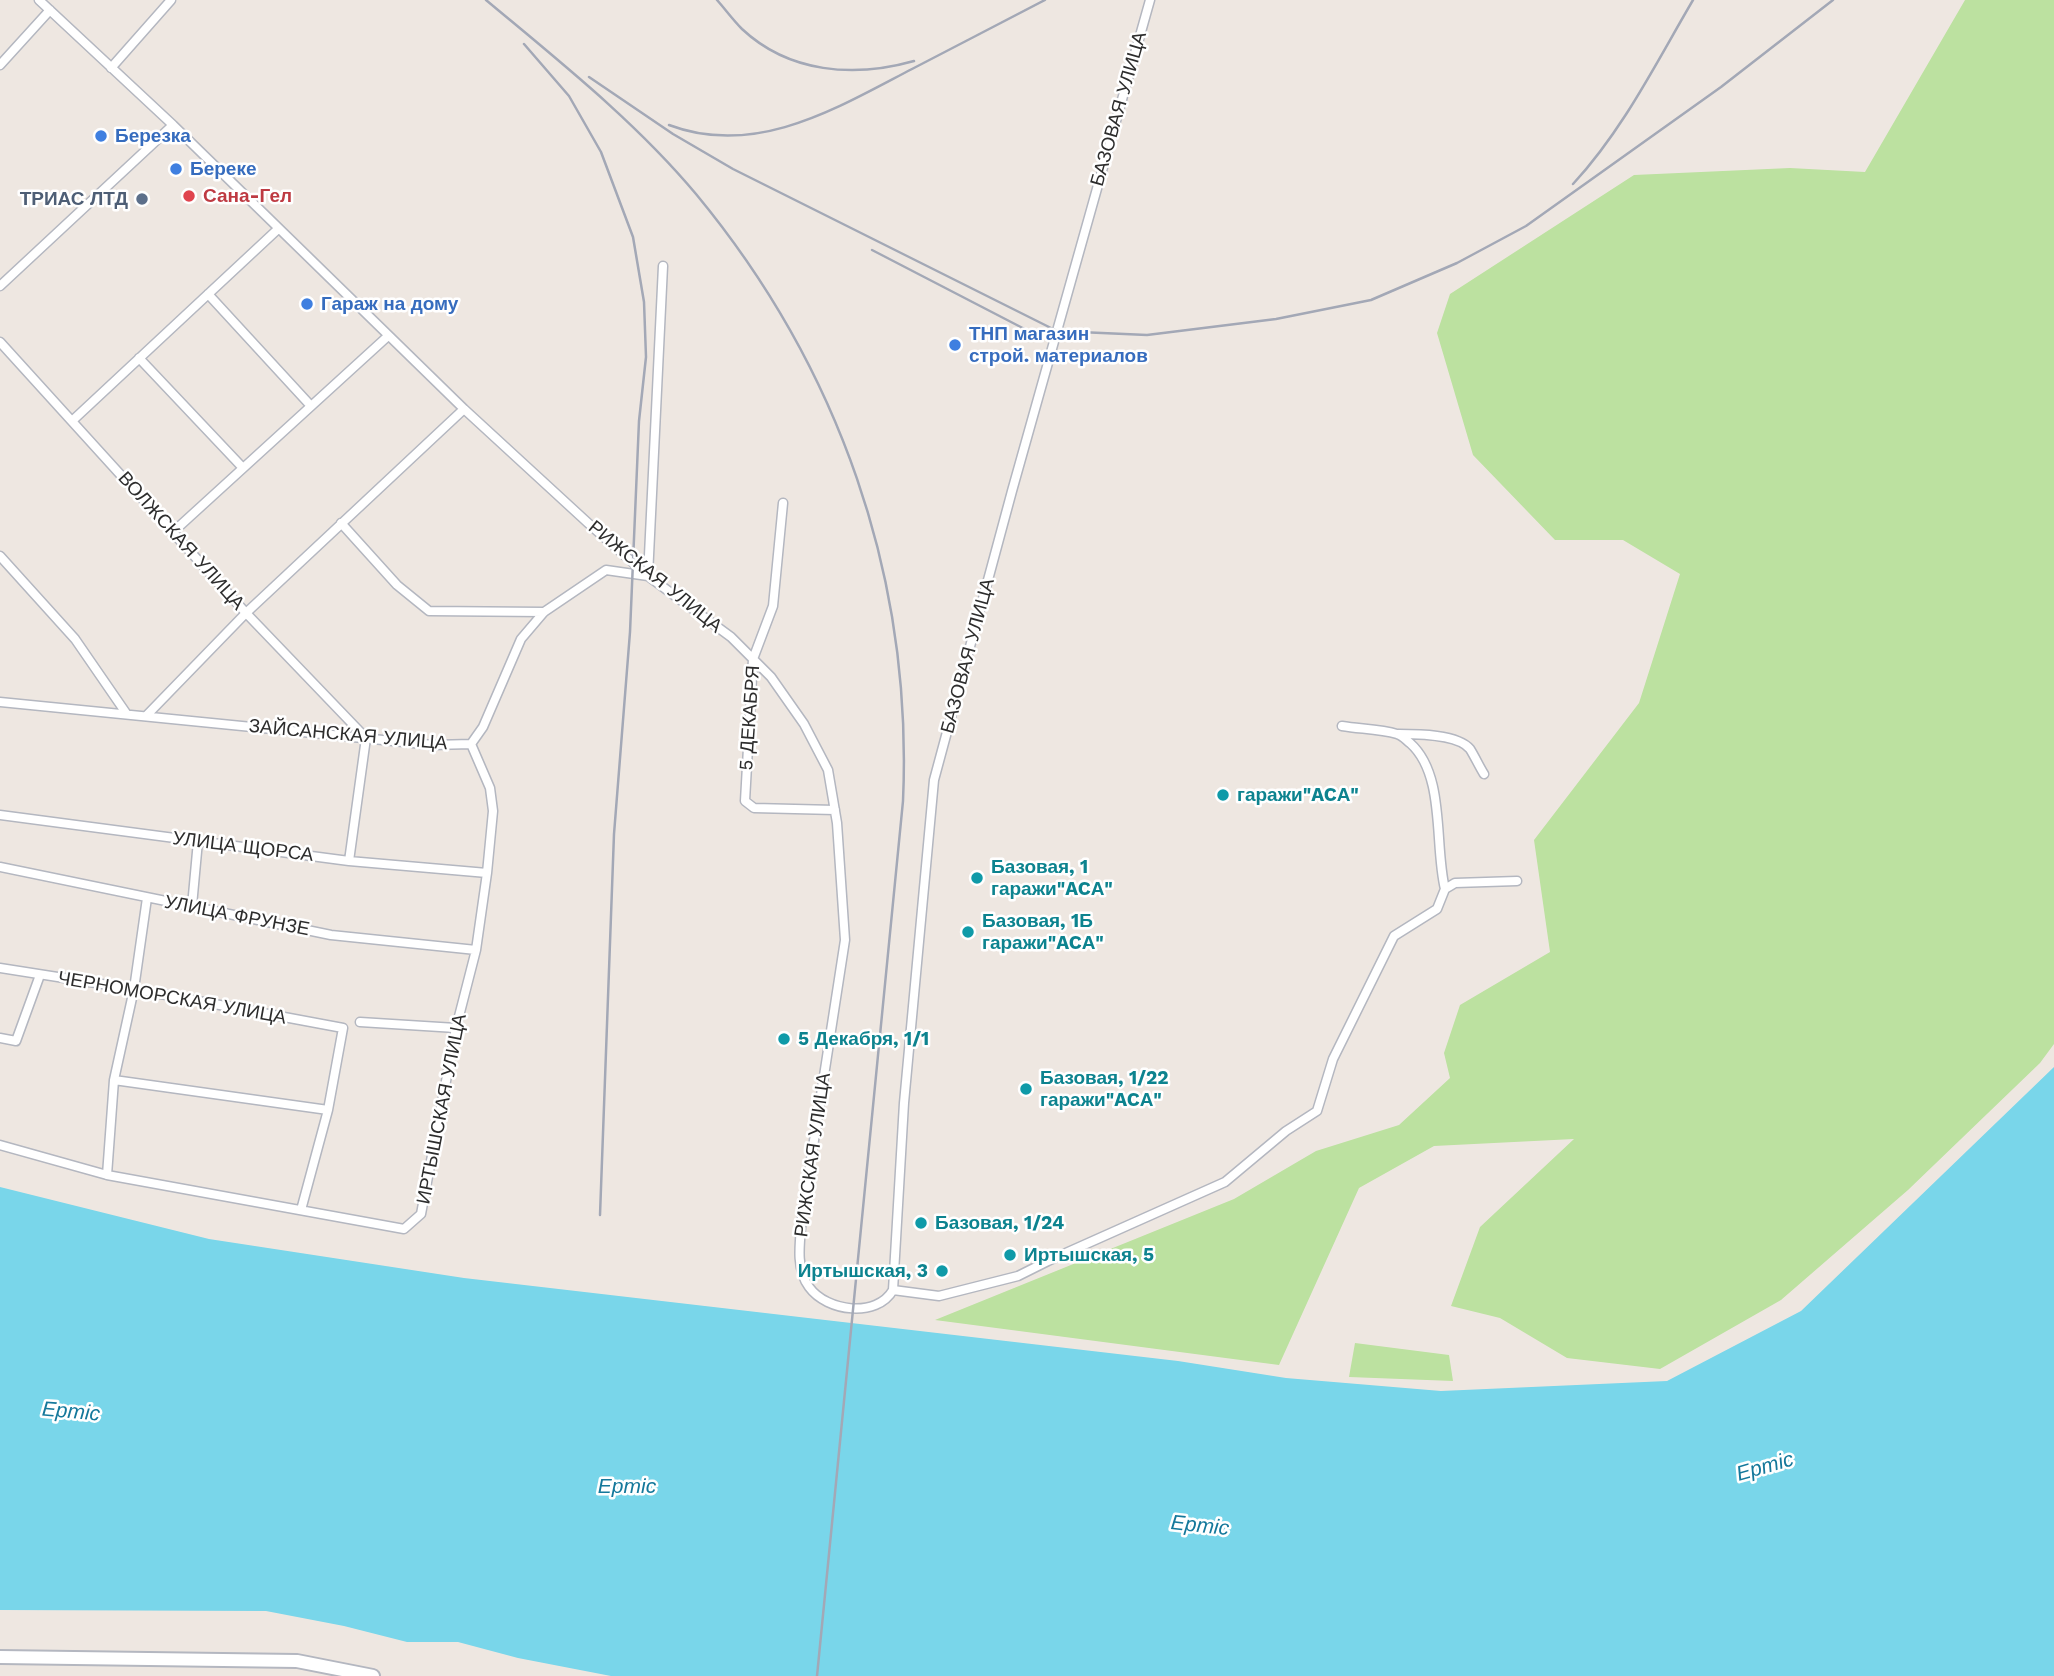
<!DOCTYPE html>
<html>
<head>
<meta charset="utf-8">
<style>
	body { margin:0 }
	canvas { display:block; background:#eee7e1 }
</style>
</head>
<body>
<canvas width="2054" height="1676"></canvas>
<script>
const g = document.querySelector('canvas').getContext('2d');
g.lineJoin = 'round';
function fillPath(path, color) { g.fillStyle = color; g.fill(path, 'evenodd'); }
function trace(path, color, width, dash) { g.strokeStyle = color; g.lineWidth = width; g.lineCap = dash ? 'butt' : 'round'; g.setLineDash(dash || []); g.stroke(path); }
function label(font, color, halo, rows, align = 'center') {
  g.font = font + ' "Work Sans",sans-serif'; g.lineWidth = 5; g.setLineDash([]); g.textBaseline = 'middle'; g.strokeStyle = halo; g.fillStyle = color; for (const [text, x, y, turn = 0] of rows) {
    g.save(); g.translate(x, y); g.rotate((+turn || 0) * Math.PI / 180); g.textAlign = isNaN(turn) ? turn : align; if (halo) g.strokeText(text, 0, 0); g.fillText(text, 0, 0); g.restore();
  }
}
fillPath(new Path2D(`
	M1965 0H2054V1044L2040 1063 1908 1190 1781 1300 1660 1369 1567 1358 1500 1318 1451 1306 1480 1227 1574 1139 1434 1146 1359 1188 1279 1365 935 1320 1234 1199 1316 1151 1399 1125 1450 1078 1444 1053 1460 1005 1550 952 1534 840 1639 703 1680 574 1623 540H1555L1473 455 1437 333 1450 294 1634 175 1790 168 1865 172Z
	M1355 1343 1449 1355 1453 1381 1349 1377Z`), '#bce1a0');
fillPath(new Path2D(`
	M2054 1067V1676H611L518 1658 458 1642H407L344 1626 266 1611 0 1610V1187L209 1239 464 1278 1178 1361 1286 1378 1441 1391 1667 1381 1801 1311Z`), '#79d6ea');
const minor = new Path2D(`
	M39 0 173 125 464 409 588 523 648 576 731 637 771 677 804 724 828 770 837 823 845 940 802 1218C800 1241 795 1268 809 1287 827 1312 877 1318 893 1290L904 1103 934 780 1012 491 1150 0
	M0 65 50 10
	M111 68 171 0
	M0 286 173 125
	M208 294 311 406
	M0 342 246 613 366 738 349 861
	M139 358 243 468
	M72 421 278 229
	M783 503 773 606 753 659 745 801 754 808 835 810
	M341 523 397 585 429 611 544 612
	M173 532 388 336
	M0 556 75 639 126 713
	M0 702 433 745 471 744 483 727 521 639 544 612 606 570 648 576 663 266
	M147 715 246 613 464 409
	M1342 726C1360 729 1380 729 1397 734 1402 735 1406 740 1410 743 1446 775 1434 845 1445 889
	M1399 734C1417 734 1458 734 1470 749 1475 757 1479 766 1484 774
	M0 815 349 861 487 873
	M0 867 331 935 476 950
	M192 906 198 841
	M0 968 134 989 343 1028 328 1110 301 1210
	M360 1022 456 1028
	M0 1038 16 1041 40 975
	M114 1080 328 1110
	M0 1145 107 1175 404 1229 421 1214 456 1028 476 950 487 873 493 811 490 788 471 744
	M107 1175 114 1080 134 989 147 898
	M893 1290 939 1296 1018 1276 1048 1261 1225 1182 1286 1131 1317 1111 1333 1059 1394 936 1437 909 1445 889 1455 883 1517 881`);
const secondary = new Path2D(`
	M0 1657 297 1661 373 1676`);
trace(minor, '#b4b7c0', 11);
trace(secondary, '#b4b7c0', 16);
trace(minor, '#fff', 8);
trace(secondary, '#fff', 12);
trace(new Path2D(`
	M486 0C559 61 635 121 696 194 839 367 913 577 903 801L817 1676
	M717 0C725 9 733 20 742 29 789 73 854 78 914 61
	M524 44 569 96 601 152 633 237 644 302 646 357 639 421 630 632 614 834 600 1215
	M589 77 673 134 733 169 1057 331 1147 335 1276 319 1371 300 1457 263 1526 226 1721 87 1833 0
	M669 125C756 158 837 108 912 69 956 46 1001 23 1045 0
	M1573 184C1623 130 1656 63 1693 0
	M872 250 1040 337`), '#a3a8b6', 2.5);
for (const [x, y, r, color] of [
	[101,136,7,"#3f7fe0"],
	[176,169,7,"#3f7fe0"],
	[189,196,7,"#e0444e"],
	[142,199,7,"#5c6f8a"],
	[307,304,7,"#3f7fe0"],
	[955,345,7,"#3f7fe0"],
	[1223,795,7,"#0f9aa8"],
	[977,878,7,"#0f9aa8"],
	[968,932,7,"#0f9aa8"],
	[784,1039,7,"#0f9aa8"],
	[1026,1089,7,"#0f9aa8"],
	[921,1223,7,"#0f9aa8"],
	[1010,1255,7,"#0f9aa8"],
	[942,1271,7,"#0f9aa8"]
]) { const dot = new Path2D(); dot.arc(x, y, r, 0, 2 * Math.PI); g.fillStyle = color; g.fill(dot); trace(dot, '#fff', 2.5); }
label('19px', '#2d2d2d', '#fff', [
	["БАЗОВАЯ УЛИЦА",1119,109,-74],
	["ВОЛЖСКАЯ УЛИЦА",181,541,48],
	["РИЖСКАЯ УЛИЦА",655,577,39],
	["БАЗОВАЯ УЛИЦА",968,656,-75],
	["5 ДЕКАБРЯ",750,718,-86],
	["ЗАЙСАНСКАЯ УЛИЦА",348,735,5],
	["УЛИЦА ЩОРСА",243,847,7],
	["УЛИЦА ФРУНЗЕ",237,916,11],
	["ЧЕРНОМОРСКАЯ УЛИЦА",172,998,10],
	["ИРТЫШСКАЯ УЛИЦА",442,1109,-79],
	["РИЖСКАЯ УЛИЦА",813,1155,-82]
]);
label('bold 19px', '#366cbe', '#fff', [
	["Березка",115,136],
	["Береке",190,169],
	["Гараж на дому",321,304],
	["ТНП магазин",969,334],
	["строй. материалов",969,356]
], 'left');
label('bold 19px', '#be3a42', '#fff', [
	["Сана-Гел",203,196]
], 'left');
label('bold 19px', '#4e5e75', '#fff', [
	["ТРИАС ЛТД",128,199]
], 'right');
label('bold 19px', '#0d838f', '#fff', [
	["гаражи\"ACА\"",1237,795],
	["Базовая, 1",991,867],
	["гаражи\"ACА\"",991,889],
	["Базовая, 1Б",982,921],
	["гаражи\"ACА\"",982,943],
	["5 Декабря, 1/1",798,1039],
	["Базовая, 1/22",1040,1078],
	["гаражи\"ACА\"",1040,1100],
	["Базовая, 1/24",935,1223],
	["Иртышская, 5",1024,1255],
	["Иртышская, 3",928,1271,"right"]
], 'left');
label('italic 21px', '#14789b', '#fff', [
	["Ертіс",71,1412,5],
	["Ертіс",1765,1467,-16],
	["Ертіс",627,1487],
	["Ертіс",1200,1526,6]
]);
</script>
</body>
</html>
